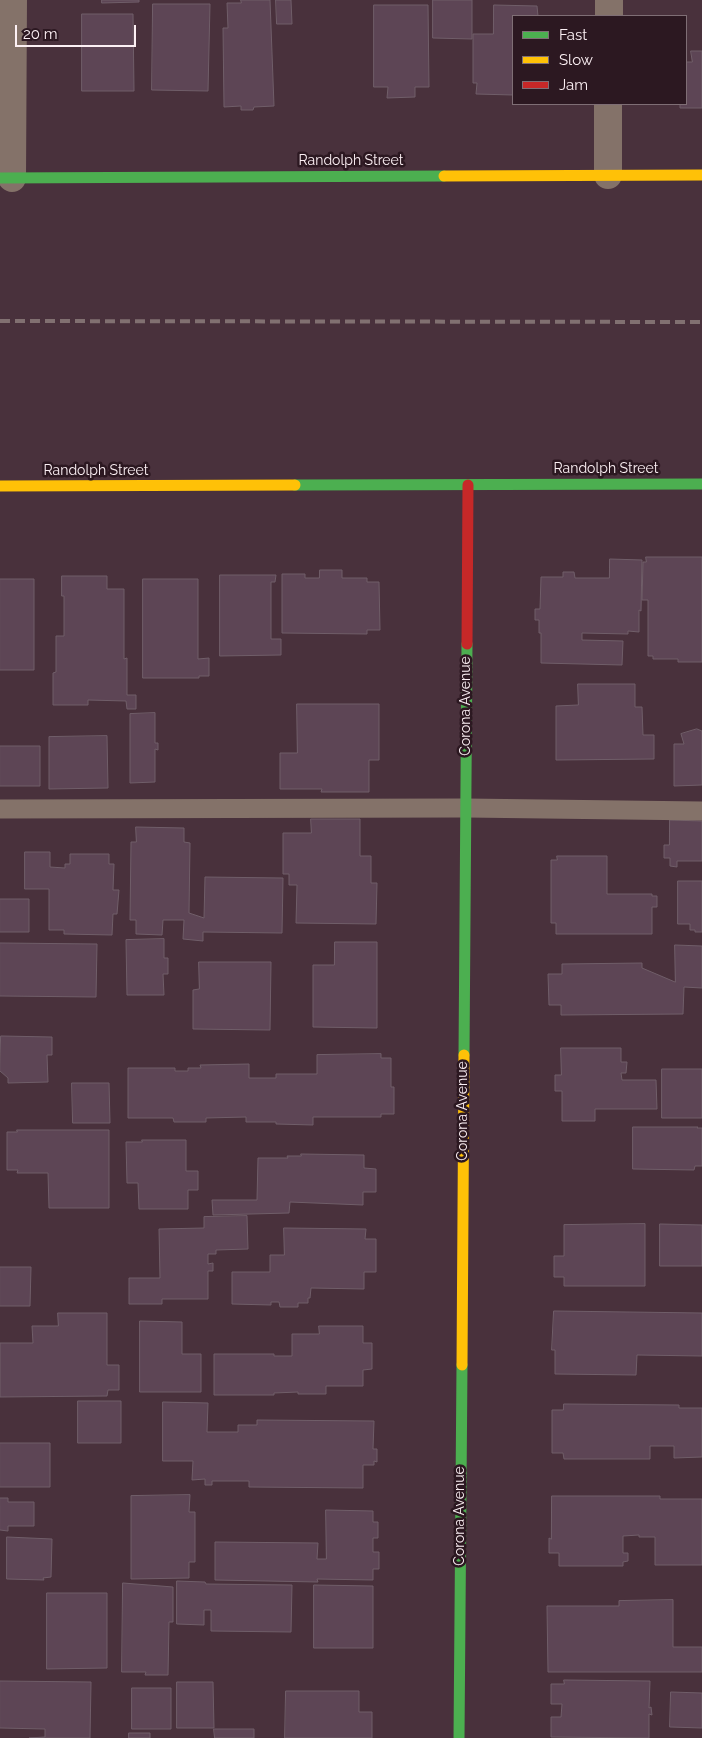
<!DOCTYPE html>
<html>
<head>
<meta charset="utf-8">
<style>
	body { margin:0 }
	#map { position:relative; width:702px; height:1738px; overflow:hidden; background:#49313c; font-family:Raleway,sans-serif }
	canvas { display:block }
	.legend { position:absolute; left:512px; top:15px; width:175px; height:90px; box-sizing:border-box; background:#2c1821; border:1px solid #7f6e75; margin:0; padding:6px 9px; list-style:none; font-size:15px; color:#fcf0f4 }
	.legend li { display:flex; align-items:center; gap:10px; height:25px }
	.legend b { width:25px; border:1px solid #7f6e75 }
	.scale { position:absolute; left:15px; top:25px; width:121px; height:22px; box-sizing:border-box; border:2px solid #fcf0f4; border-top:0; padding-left:6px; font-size:15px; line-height:18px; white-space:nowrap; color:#fcf0f4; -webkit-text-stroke:4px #2c1821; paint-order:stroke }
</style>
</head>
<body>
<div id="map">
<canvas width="702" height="1738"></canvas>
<ul class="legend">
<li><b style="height:6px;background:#4caf50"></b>Fast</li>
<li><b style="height:6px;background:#ffc107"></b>Slow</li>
<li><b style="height:6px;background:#c62828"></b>Jam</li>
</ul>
<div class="scale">20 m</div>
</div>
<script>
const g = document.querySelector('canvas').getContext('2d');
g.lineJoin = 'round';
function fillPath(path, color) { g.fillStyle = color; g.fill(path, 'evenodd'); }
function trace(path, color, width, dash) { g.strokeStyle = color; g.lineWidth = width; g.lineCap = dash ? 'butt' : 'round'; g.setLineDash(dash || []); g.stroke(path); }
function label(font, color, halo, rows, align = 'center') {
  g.font = font + ' Raleway,sans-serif'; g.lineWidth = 5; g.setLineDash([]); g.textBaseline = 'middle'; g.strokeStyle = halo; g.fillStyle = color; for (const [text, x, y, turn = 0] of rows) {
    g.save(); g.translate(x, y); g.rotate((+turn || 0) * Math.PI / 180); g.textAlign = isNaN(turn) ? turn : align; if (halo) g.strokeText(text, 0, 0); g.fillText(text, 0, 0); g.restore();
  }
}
const building = new Path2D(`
	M102 0H139V2L102 3Z
	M241 0H270L274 106 254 107 253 110H241V106L224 107 223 28H228L227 3H241Z
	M276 0H291L292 24H277Z
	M433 0H472V39L433 38Z
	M153 4H210L208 91 152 90Z
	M374 5H428L429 87H415V97L387 98 388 87H374Z
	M494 5 537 6 538 16H513V95L476 94 477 83H473V34H493Z
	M82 14H133L134 91H82Z
	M691 51H702V108H680V104H686V62H692Z
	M646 557H702V662H678V659H653V656H648V600H642L643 562H646Z
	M610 559 642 560 641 611 639 610V632L628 631V634L582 633V640L623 641 622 665 541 663V633H539V620H535V609H540L541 577H563V572H574L575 578H609Z
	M320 570H342V578H367V582H379L380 630H367V634L282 633V574H305V578H319Z
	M220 575H276L275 582H271V639H281V655L220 656Z
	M62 576H107V589H124V659L127 658V695H136V709H127L126 701 88 700V705H53V673L56 672V636H64V596H62Z
	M0 579H34V670H0Z
	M143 579H198V659L209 658V676H199V678H143Z
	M578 684H635V707H642L643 735H654V759L556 760V706L578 705Z
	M297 704H379V760H369V792H321L322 789H280V753H297Z
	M155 713V743H158V750L155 749V782L130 783V714Z
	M697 729 702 731V785L674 786V744H684L681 734Z
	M107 736 108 788 49 789V737Z
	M0 746H40V786H0Z
	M311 819H360V856H371V883H377L376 924 296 923 297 885H289V874H283V833H311Z
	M670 820 702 821V861H677V867L670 866V858H664V845H669Z
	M136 827 184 828V842L190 843 189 913 204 918 205 877 283 878 282 933 203 932V941L183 939 184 920H163L162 935 136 934V920H130L131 842H136Z
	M25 852H50V867L65 868V864H70V854H109V864H114L113 890H119L117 914H113L112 935 64 934V930H49V889H25Z
	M557 856H607V894H652V896H657V907H652V934H556V923H551V860H557Z
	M678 881H702V932H695V930H690V924H678Z
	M0 899H29V932H0Z
	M164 939V958H168V974H163L164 995H127L126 940Z
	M335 942H377V1028L313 1027V965H334Z
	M0 943 97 944 96 997 0 996Z
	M675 945 702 946V988L684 987 683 1014 561 1015V1005H549L548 974H562V964L642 963V968L675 982Z
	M199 962H271L270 1030 193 1029V990L199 989Z
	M1 1036 52 1037V1055H47L48 1082 8 1083V1078L0 1071Z
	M561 1048H621V1062H627L626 1073H621L622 1080H656L657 1109H595V1121H562V1091H555V1075H561Z
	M381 1054V1058H391V1087H394V1114H381V1117H313V1125L276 1124V1122H246V1117L206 1118V1122H174L173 1118H128V1068H175V1071H188V1068H201L200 1065 249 1064V1078H276V1074H317V1055Z
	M662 1069H702V1118H662Z
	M72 1083H109L110 1123H73Z
	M633 1127H698L697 1128H702V1166H695L694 1170 633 1169Z
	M17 1130H109V1208H49L48 1173H17L18 1170H7V1132H17Z
	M142 1140H186V1171H198V1190H188V1209H139L138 1183H127L126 1142H142Z
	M301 1154 364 1155V1168L376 1169V1192H363V1205L290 1202 289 1213 213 1215 212 1200H257L258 1158H288L287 1156H301Z
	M247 1216 248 1249 216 1250V1254H208V1264L213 1263V1271H208V1299H162V1304H129V1278H160L159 1229 204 1228V1217Z
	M645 1224V1286H564V1277H554V1256H564V1225Z
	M660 1224 702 1225V1266H660Z
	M284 1228 366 1229 365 1239H376V1272H364V1289L311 1288 310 1298H308V1303H298V1307H280L279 1302H271V1305L232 1304V1272H270V1255H284Z
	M0 1267H31L30 1306H0Z
	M554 1311 702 1313V1356L637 1355 636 1375 555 1374V1350H552Z
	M58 1313H107V1365H119V1390H108L107 1396 0 1397V1343H33L32 1326H58Z
	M140 1321 182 1322V1354H201V1392H140Z
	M319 1326H363V1343H372V1369L363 1370V1386H326V1394H298V1392L274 1393V1395H214V1354H274V1356H292V1334H319Z
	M78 1401H121V1443H78Z
	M163 1402 208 1403 207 1432H238V1425H257V1420L374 1421 373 1449H377V1462L374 1461V1465H363V1488L249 1487V1481H212V1485H205V1479L192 1480 193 1461H163Z
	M564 1404 679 1405V1408H702V1457L674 1458V1446H650V1459H564L563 1453H552V1410H563Z
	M0 1443H50V1487H0Z
	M190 1495 189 1512H195V1562H189V1578L131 1579V1496Z
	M552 1496H660V1499H702V1565H655V1537H639V1535L623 1536V1553H628V1561L623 1562V1566H559V1553H549V1538L551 1539Z
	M0 1498H8V1502H34V1526H8V1531L0 1530Z
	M326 1510 373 1511V1522H378V1538H373V1552H379V1569H373V1580L317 1579 318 1582 215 1580V1542L318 1543 317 1559H326Z
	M7 1537 52 1539 51 1577 43 1578 44 1580 7 1579Z
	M177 1581 205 1582 206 1584 292 1585 291 1632 211 1631V1610H204V1625L177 1624Z
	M123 1583 173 1587V1622H169L168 1675H145L146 1672H122Z
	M314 1585 373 1586V1648H314Z
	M47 1593H107V1668L47 1669Z
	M673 1600V1647H702V1672H548L547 1606H619V1601Z
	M564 1680 650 1681 649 1708 651 1707 652 1715 649 1714V1738L551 1737V1717H561L562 1704H551V1684H564Z
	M0 1681 91 1682 90 1738H29L45 1737V1729L0 1728Z
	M177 1682H213L214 1728H177Z
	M132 1688H171V1729H132Z
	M286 1691H359V1712H372V1738H285Z
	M671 1692 702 1693V1728L670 1727Z
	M214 1729H254V1738H215Z
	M129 1733H150V1738H129Z`);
fillPath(building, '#5d4555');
trace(building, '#705e69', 1);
trace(new Path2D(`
	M0 809 466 808 702 811`), '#847269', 19);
trace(new Path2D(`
	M609 16V0
	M608 175V104
	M12 178 13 0`), '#847269', 28);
trace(new Path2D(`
	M0 178 444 176
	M295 485 702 484
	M464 1055 467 644
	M459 1738 462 1365`), '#4caf50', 11);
trace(new Path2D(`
	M444 176 702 175
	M0 486 295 485
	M462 1365 464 1055`), '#ffc107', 11);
trace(new Path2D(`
	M467 644 468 485`), '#c62828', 11);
trace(new Path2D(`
	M0 321 702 322`), '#817071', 4, [10, 5]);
label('14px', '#fcf0f4', '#2c1821', [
	["Randolph Street",351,161],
	["Randolph Street",606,469],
	["Randolph Street",96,471],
	["Corona Avenue",466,706,-90],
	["Corona Avenue",463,1111,-90],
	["Corona Avenue",460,1516,-90]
]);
</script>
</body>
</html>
